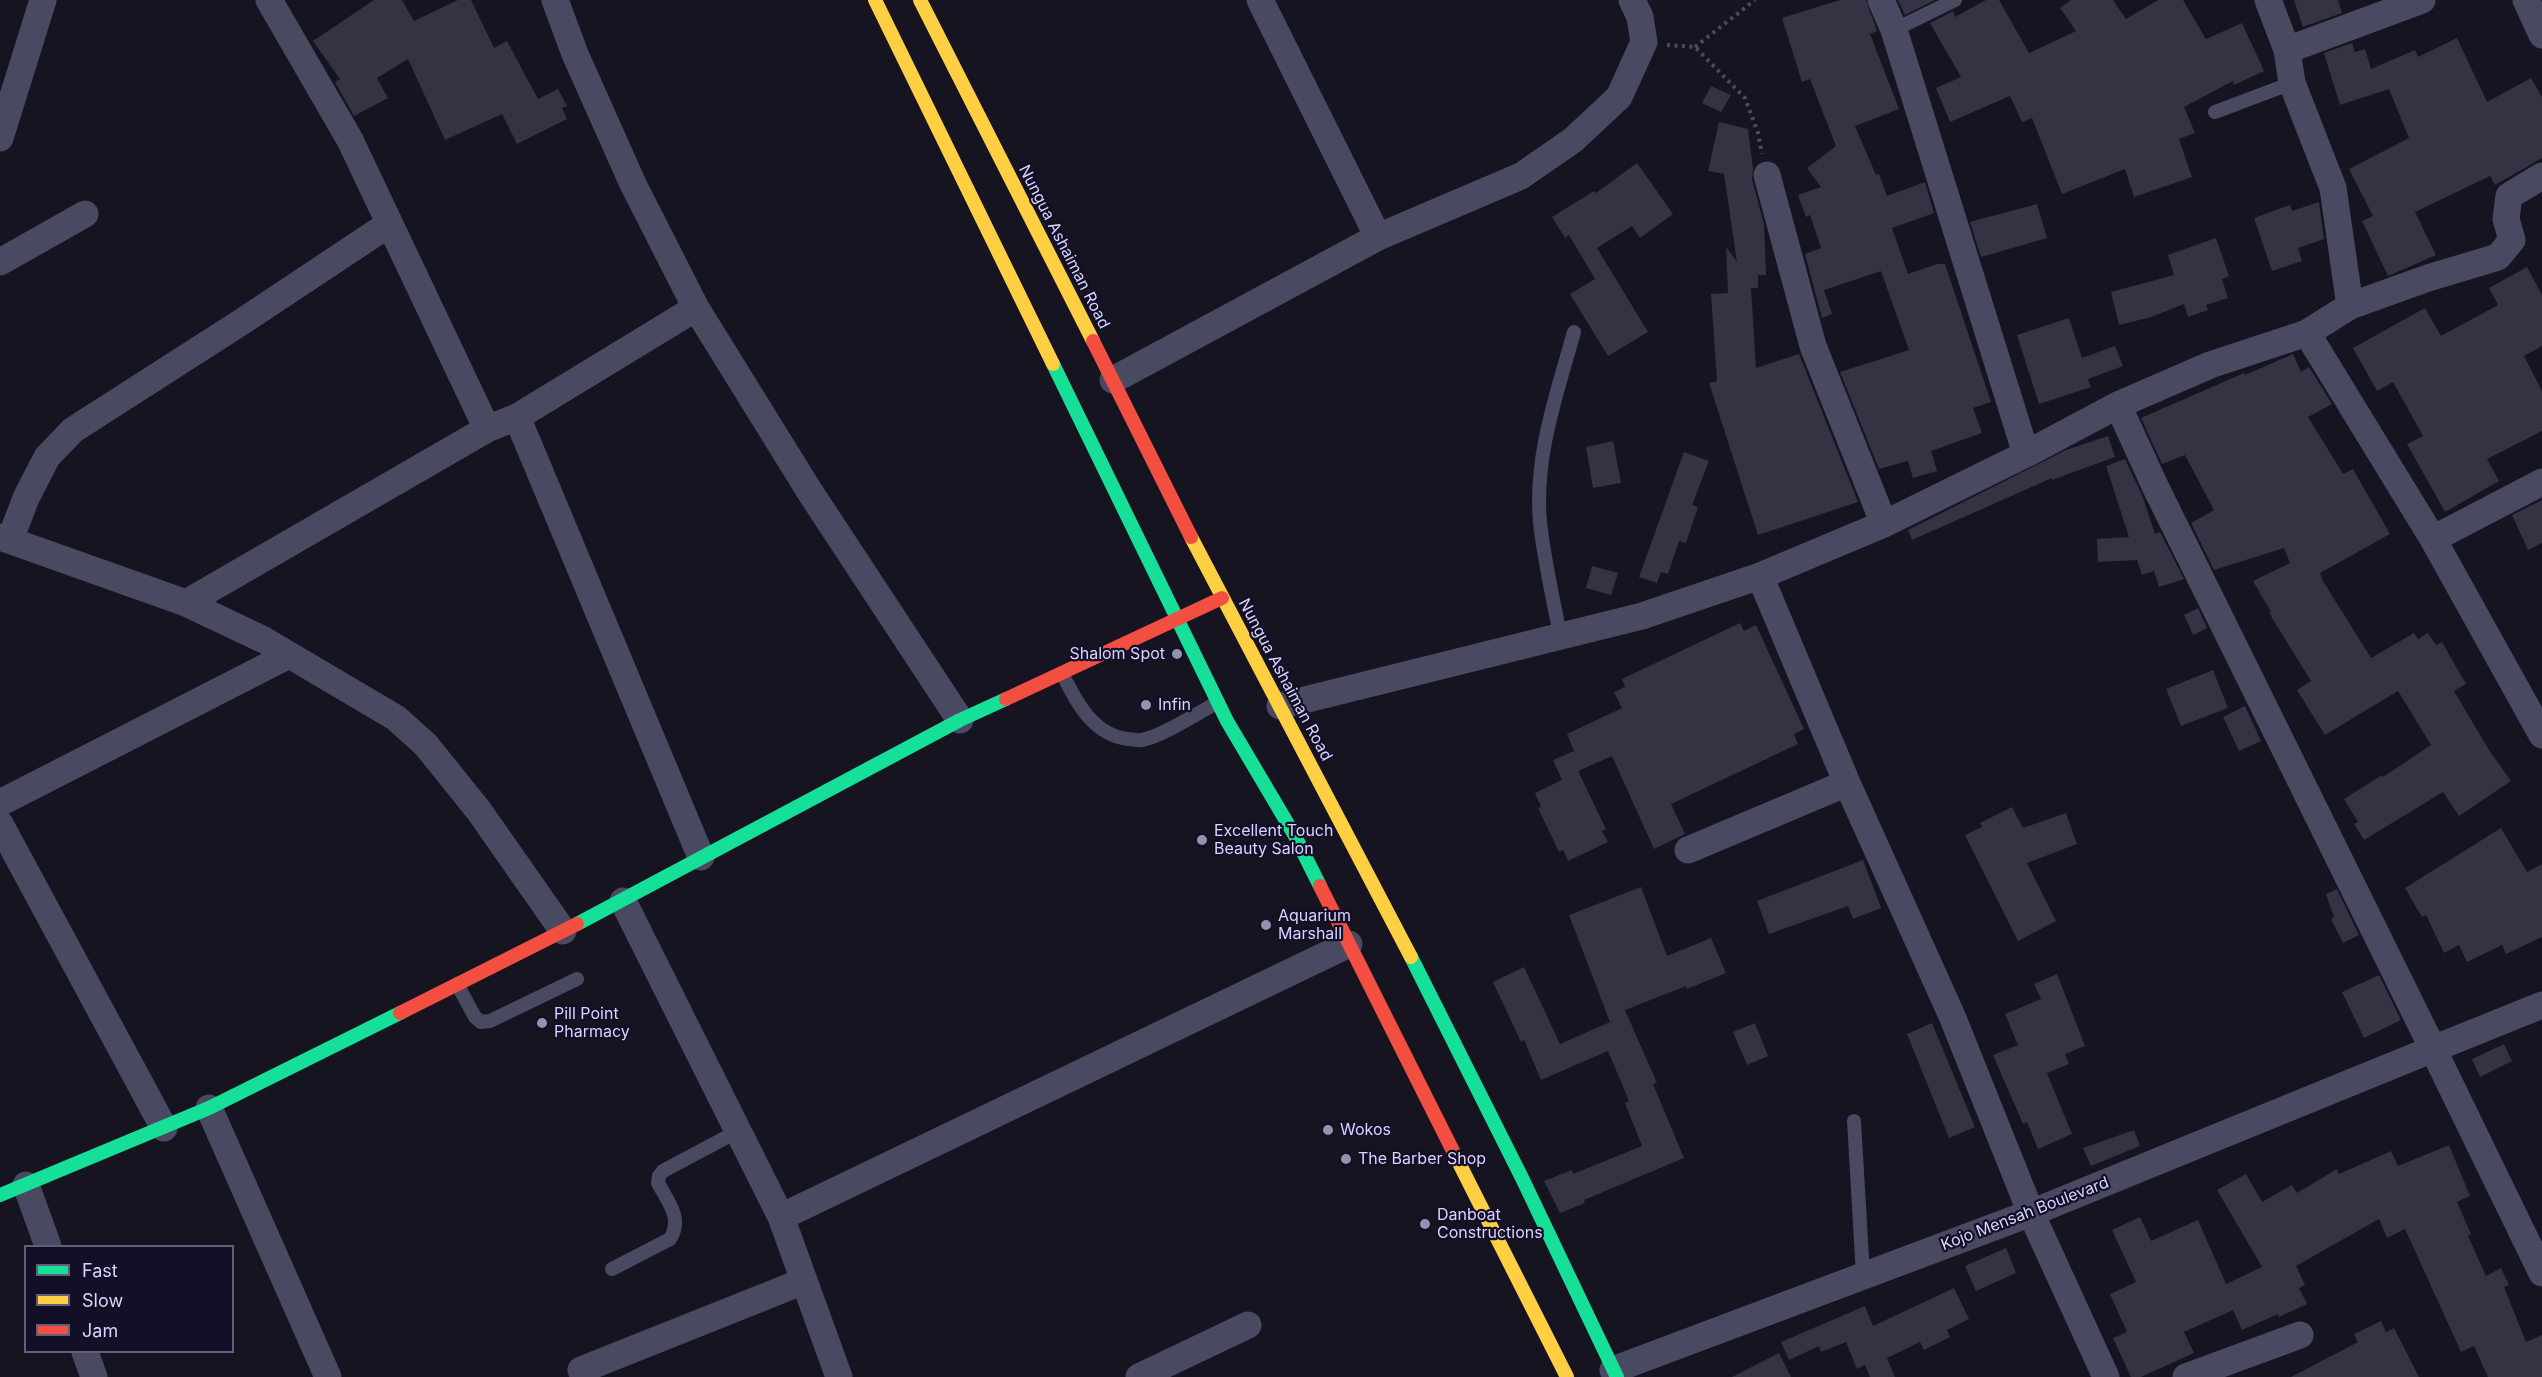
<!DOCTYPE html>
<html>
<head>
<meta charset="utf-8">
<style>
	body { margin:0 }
	#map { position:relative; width:2542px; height:1377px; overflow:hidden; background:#161421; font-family:Inter,sans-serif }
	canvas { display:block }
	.legend { position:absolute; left:24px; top:1245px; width:210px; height:108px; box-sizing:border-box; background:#130f26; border:2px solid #625e7d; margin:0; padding:8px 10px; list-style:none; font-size:18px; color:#d9d4ff }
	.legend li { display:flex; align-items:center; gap:12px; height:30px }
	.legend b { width:30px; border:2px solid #625e7d }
</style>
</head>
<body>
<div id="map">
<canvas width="2542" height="1377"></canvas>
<ul class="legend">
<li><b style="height:8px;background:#16e098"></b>Fast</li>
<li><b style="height:8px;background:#ffcf43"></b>Slow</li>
<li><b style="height:8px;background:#f24e42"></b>Jam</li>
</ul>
</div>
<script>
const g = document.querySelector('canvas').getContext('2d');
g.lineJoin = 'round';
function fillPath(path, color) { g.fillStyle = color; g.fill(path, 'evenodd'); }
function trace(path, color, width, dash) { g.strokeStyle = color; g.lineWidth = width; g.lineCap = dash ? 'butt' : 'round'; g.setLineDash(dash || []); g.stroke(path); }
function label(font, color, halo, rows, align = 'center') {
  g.font = font + ' Inter,sans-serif'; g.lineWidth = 4.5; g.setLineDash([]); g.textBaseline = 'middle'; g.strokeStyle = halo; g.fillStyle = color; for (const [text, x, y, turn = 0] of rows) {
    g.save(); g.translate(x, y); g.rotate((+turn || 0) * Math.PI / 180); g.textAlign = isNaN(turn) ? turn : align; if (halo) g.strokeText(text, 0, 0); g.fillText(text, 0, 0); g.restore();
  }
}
fillPath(new Path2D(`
	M374 0H402L414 21 458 0H471L494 48 507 41 538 99 558 89 567 106 562 108 567 119 517 144 502 114 445 140 408 59 377 78 388 98 354 116 335 82 340 79 313 41Z
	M1840 0H1866L1877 31 1870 34 1899 109 1855 126 1876 175 1879 174 1887 196 1925 182 1934 213 1892 228 1908 274 1937 264H1945L1991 402 1973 408 1982 433 1931 451 1937 471 1913 478 1908 461 1879 469 1840 372 1909 350 1881 271 1824 290 1832 314 1822 318 1805 254 1821 248 1810 215 1806 217 1798 195 1821 187 1807 168 1836 146 1810 79 1802 82 1782 18Z
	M1898 0H1935L1905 15Z
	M1986 0H1999L2029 53 2076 31 2060 8 2071 0H2113L2126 19 2158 0H2183L2206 39 2242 23 2264 71 2234 85 2233 81 2184 107 2195 133 2179 139 2192 177 2134 197 2125 169 2062 194 2032 118 2022 122 2010 96 1950 122 1936 88 1961 77 1930 23 1953 11 1955 17Z
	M2294 0H2338L2342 13 2303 27Z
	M2457 38 2487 102 2531 78 2542 97V158L2495 185 2490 176 2415 212 2436 255 2388 276 2362 221 2373 216 2349 169 2409 138 2389 89 2340 105 2324 53 2352 43 2355 52 2365 49 2371 69 2415 50 2418 57Z
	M1711 86 1731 95 1721 112 1702 103Z
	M1719 122 1748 129 1753 169 1752 179 1764 224 1766 275H1758V288H1751L1756 368 1799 354 1858 502 1758 535 1709 383 1717 381 1711 294 1728 293 1726 247 1737 262 1724 174 1708 171Z
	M1637 163 1673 214 1640 238 1632 226 1597 248 1648 332 1608 356 1570 294 1595 279 1569 235 1565 238 1552 217 1594 191 1596 193Z
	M2319 202 2324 239 2298 248 2302 261 2272 271 2254 218 2290 205 2292 211Z
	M2037 204 2047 238 1981 257 1970 222Z
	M2216 238 2229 276 2222 279 2228 298 2206 305 2208 310 2188 317 2184 304 2151 317 2119 325 2111 292 2174 275 2168 255Z
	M2527 267 2542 295V346L2524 356 2542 391V431L2487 459 2499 481 2445 512 2407 444 2423 436 2393 382 2377 391 2353 348 2425 308 2441 336 2498 305 2489 288Z
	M2069 318 2082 358 2115 346 2123 366 2088 379 2091 387 2039 404 2017 335Z
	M2293 354 2301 372 2309 367 2332 404 2308 417 2343 474 2353 469 2390 534 2320 573 2323 581 2371 658 2414 633 2418 639 2428 633 2436 645 2442 642 2466 684 2454 691 2489 750 2511 781 2459 816 2443 792 2364 840 2354 824 2358 822 2344 799 2382 775 2383 777 2431 745 2398 691 2325 735 2297 690 2311 681 2269 613 2271 612 2253 581 2290 563 2284 548 2214 570 2191 523 2214 510 2185 455 2162 464 2141 418 2244 373 2245 375Z
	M2108 436 2115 457 2052 480V478L1912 540 1908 530 2066 450Z
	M1613 441 1621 483 1593 488 1586 447Z
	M1684 452 1709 461 1692 505 1698 507 1686 543 1679 541 1668 574 1661 572 1657 583 1639 577Z
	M2125 459 2142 495 2155 534 2160 532 2184 579 2159 587 2154 571 2142 575 2137 560 2098 562 2097 539 2129 537 2106 466Z
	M2542 500V543L2528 550 2512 515Z
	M1592 566 1618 573 1611 595 1586 588Z
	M2198 608 2207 628 2193 635 2184 615Z
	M1740 623 1744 631 1756 625 1804 729 1794 734 1798 744 1671 804 1685 834 1654 849 1612 756 1578 771 1606 829 1602 831 1608 842 1568 861 1563 850 1559 852 1538 808 1541 807 1535 793 1562 780 1553 760 1574 751 1567 734 1622 708 1614 692 1625 687 1622 679Z
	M2213 670 2228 708 2181 726 2166 689Z
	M2245 706 2261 741 2239 751 2223 717Z
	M2012 807 2023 828 2066 813 2077 844 2027 863 2056 921 2018 941 1965 835 1982 827 1980 823Z
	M2501 828 2527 872 2542 864V937L2506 954 2502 945 2467 962 2459 945 2444 953 2426 915 2422 917 2405 888Z
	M1863 860 1881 908 1853 919 1848 906 1769 934 1757 901Z
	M1641 887 1667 956 1711 938 1726 973 1687 989 1686 986 1625 1010 1657 1083 1653 1084 1684 1158 1584 1200 1585 1203 1560 1213 1544 1181 1572 1170 1573 1174 1642 1146 1625 1103 1629 1101 1608 1051 1541 1080 1524 1040 1521 1042 1493 982 1524 967 1560 1044 1610 1022 1569 915Z
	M2337 889 2359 935 2343 943 2331 919 2334 917 2326 894Z
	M2057 974 2085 1046 2065 1054 2069 1064 2047 1073 2072 1134 2038 1149 2027 1122 2023 1124 1993 1055 2018 1045 2005 1014 2041 999 2034 984Z
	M2379 975 2401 1020 2364 1038 2342 992Z
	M1755 1023 1768 1056 1747 1065 1733 1032Z
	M1932 1023 1975 1127 1949 1138 1907 1034Z
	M2504 1044 2512 1061 2480 1077 2472 1059Z
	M2134 1130 2140 1146 2091 1166 2083 1148Z
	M2449 1145 2470 1196 2457 1202 2471 1234 2468 1236 2486 1276 2501 1268 2509 1285 2504 1287 2526 1342 2542 1335V1377H2488L2474 1346 2461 1352 2405 1229 2387 1238 2379 1219 2296 1266 2305 1285 2299 1288 2307 1304 2279 1317 2278 1314 2242 1330 2233 1310 2184 1332 2194 1353 2141 1377H2131L2113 1338 2127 1332 2110 1294 2136 1282 2112 1230 2140 1217 2151 1241 2198 1220 2226 1284 2262 1267 2217 1190 2246 1174 2262 1202 2292 1185 2297 1193 2337 1169 2339 1174 2391 1151 2398 1166Z
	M2006 1248 2016 1273 1976 1291 1965 1266Z
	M1954 1288 1969 1319 1947 1330 1950 1337 1924 1350 1920 1342 1887 1358 1895 1377H1870L1865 1365 1857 1369 1846 1342 1821 1352 1819 1346 1789 1360 1781 1342 1865 1306 1873 1326Z
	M2381 1321 2386 1332 2394 1328 2419 1377H2291L2358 1342 2354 1334Z
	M1779 1353 1791 1377H1732Z`), '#343243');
trace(new Path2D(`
	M1667 45 1695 47 1745 98 1758 133 1762 154
	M1695 47 1755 0`), '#44505f', 4, [3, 4.5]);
trace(new Path2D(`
	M1894 30 1955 0
	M2215 112 2292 83
	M1560 635C1553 598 1544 560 1540 522 1534 457 1557 393 1574 332
	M1062 673C1076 702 1093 735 1128 739 1132 739 1138 741 1142 740 1161 737 1200 712 1218 702
	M457 984 475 1017 481 1022 490 1021 577 979
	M1854 1121 1863 1275
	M612 1269 670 1239C683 1218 668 1202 658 1183L659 1176 663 1171 738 1131`), '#4a4962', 14);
trace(new Path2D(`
	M269 0 350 140 487 429
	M555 0 575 54 633 184 696 308 810 492 960 720
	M1260 0 1378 237
	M1881 0 1894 30 2026 454
	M2268 0 2287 50 2292 83 2333 188 2350 306
	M2526 0 2542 35
	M2287 50 2422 0
	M0 138 43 0
	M1767 175 1813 346 1884 524
	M0 262 85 214
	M2307 333 2350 306 2428 278 2498 257 2512 240 2506 219 2509 196 2542 176
	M1113 380 1378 237 1521 176 1573 140 1619 97 1644 42 1640 17 1632 0
	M517 417 701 857
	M0 537 186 603 264 640 396 718 426 745 479 811 563 931
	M2433 539 2542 482
	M10 540 26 498 47 457 73 430 243 321 389 224
	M1760 576 1847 783 1952 1016 2031 1213 2106 1377
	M186 603 487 429 517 417 696 308
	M1280 706 1642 616 1760 576 1884 524 2026 454 2118 405 2210 365 2307 333 2433 539 2542 735
	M0 803 289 655
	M0 824 164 1128
	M1688 850 1847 783
	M623 901 781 1217 839 1377
	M2542 1005 2433 1049 2542 1273
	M209 1108 328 1377
	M26 1185 48 1246
	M781 1217 1349 944
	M85 1352 94 1377
	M581 1370 804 1281
	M1613 1370 2031 1213 2433 1049 2155 486 2118 405
	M1139 1377 1248 1325
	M2186 1377 2300 1335`), '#4a4962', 27);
trace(new Path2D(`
	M1053 364 1227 721 1295 836 1320 886
	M577 924 960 720 1006 699
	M1411 957 1522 1178 1617 1377
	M0 1195 209 1108 400 1013`), '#16e098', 14);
trace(new Path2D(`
	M875 0 1053 364
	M920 0 1093 341
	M1191 537 1411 957
	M1455 1155 1567 1377`), '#ffcf43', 14);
trace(new Path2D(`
	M1093 341 1191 537
	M1006 699 1222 598
	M1320 886 1455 1155
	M400 1013 577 924`), '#f24e42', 14);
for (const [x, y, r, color] of [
	[1177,654,6,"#9591b1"],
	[1146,705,6,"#9591b1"],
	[1202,840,6,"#9591b1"],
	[1266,925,6,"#9591b1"],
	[542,1023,6,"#9591b1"],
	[1328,1130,6,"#9591b1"],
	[1346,1159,6,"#9591b1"],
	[1425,1224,6,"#9591b1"]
]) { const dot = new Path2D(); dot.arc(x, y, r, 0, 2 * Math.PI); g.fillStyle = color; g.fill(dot); trace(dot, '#130f26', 2); }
label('16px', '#d9d4ff', '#130f26', [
	["Nungua Ashaiman Road",1064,247,63],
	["Nungua Ashaiman Road",1285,680,62],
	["Kojo Mensah Boulevard",2025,1214,-21]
]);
label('16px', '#d9d4ff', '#130f26', [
	["Shalom Spot",1165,654,"right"],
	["Infin",1158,705],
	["Excellent Touch",1214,831],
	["Beauty Salon",1214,849],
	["Aquarium",1278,916],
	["Marshall",1278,934],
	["Pill Point",554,1014],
	["Pharmacy",554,1032],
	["Wokos",1340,1130],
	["The Barber Shop",1358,1159],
	["Danboat",1437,1215],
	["Constructions",1437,1233]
], 'left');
</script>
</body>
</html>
